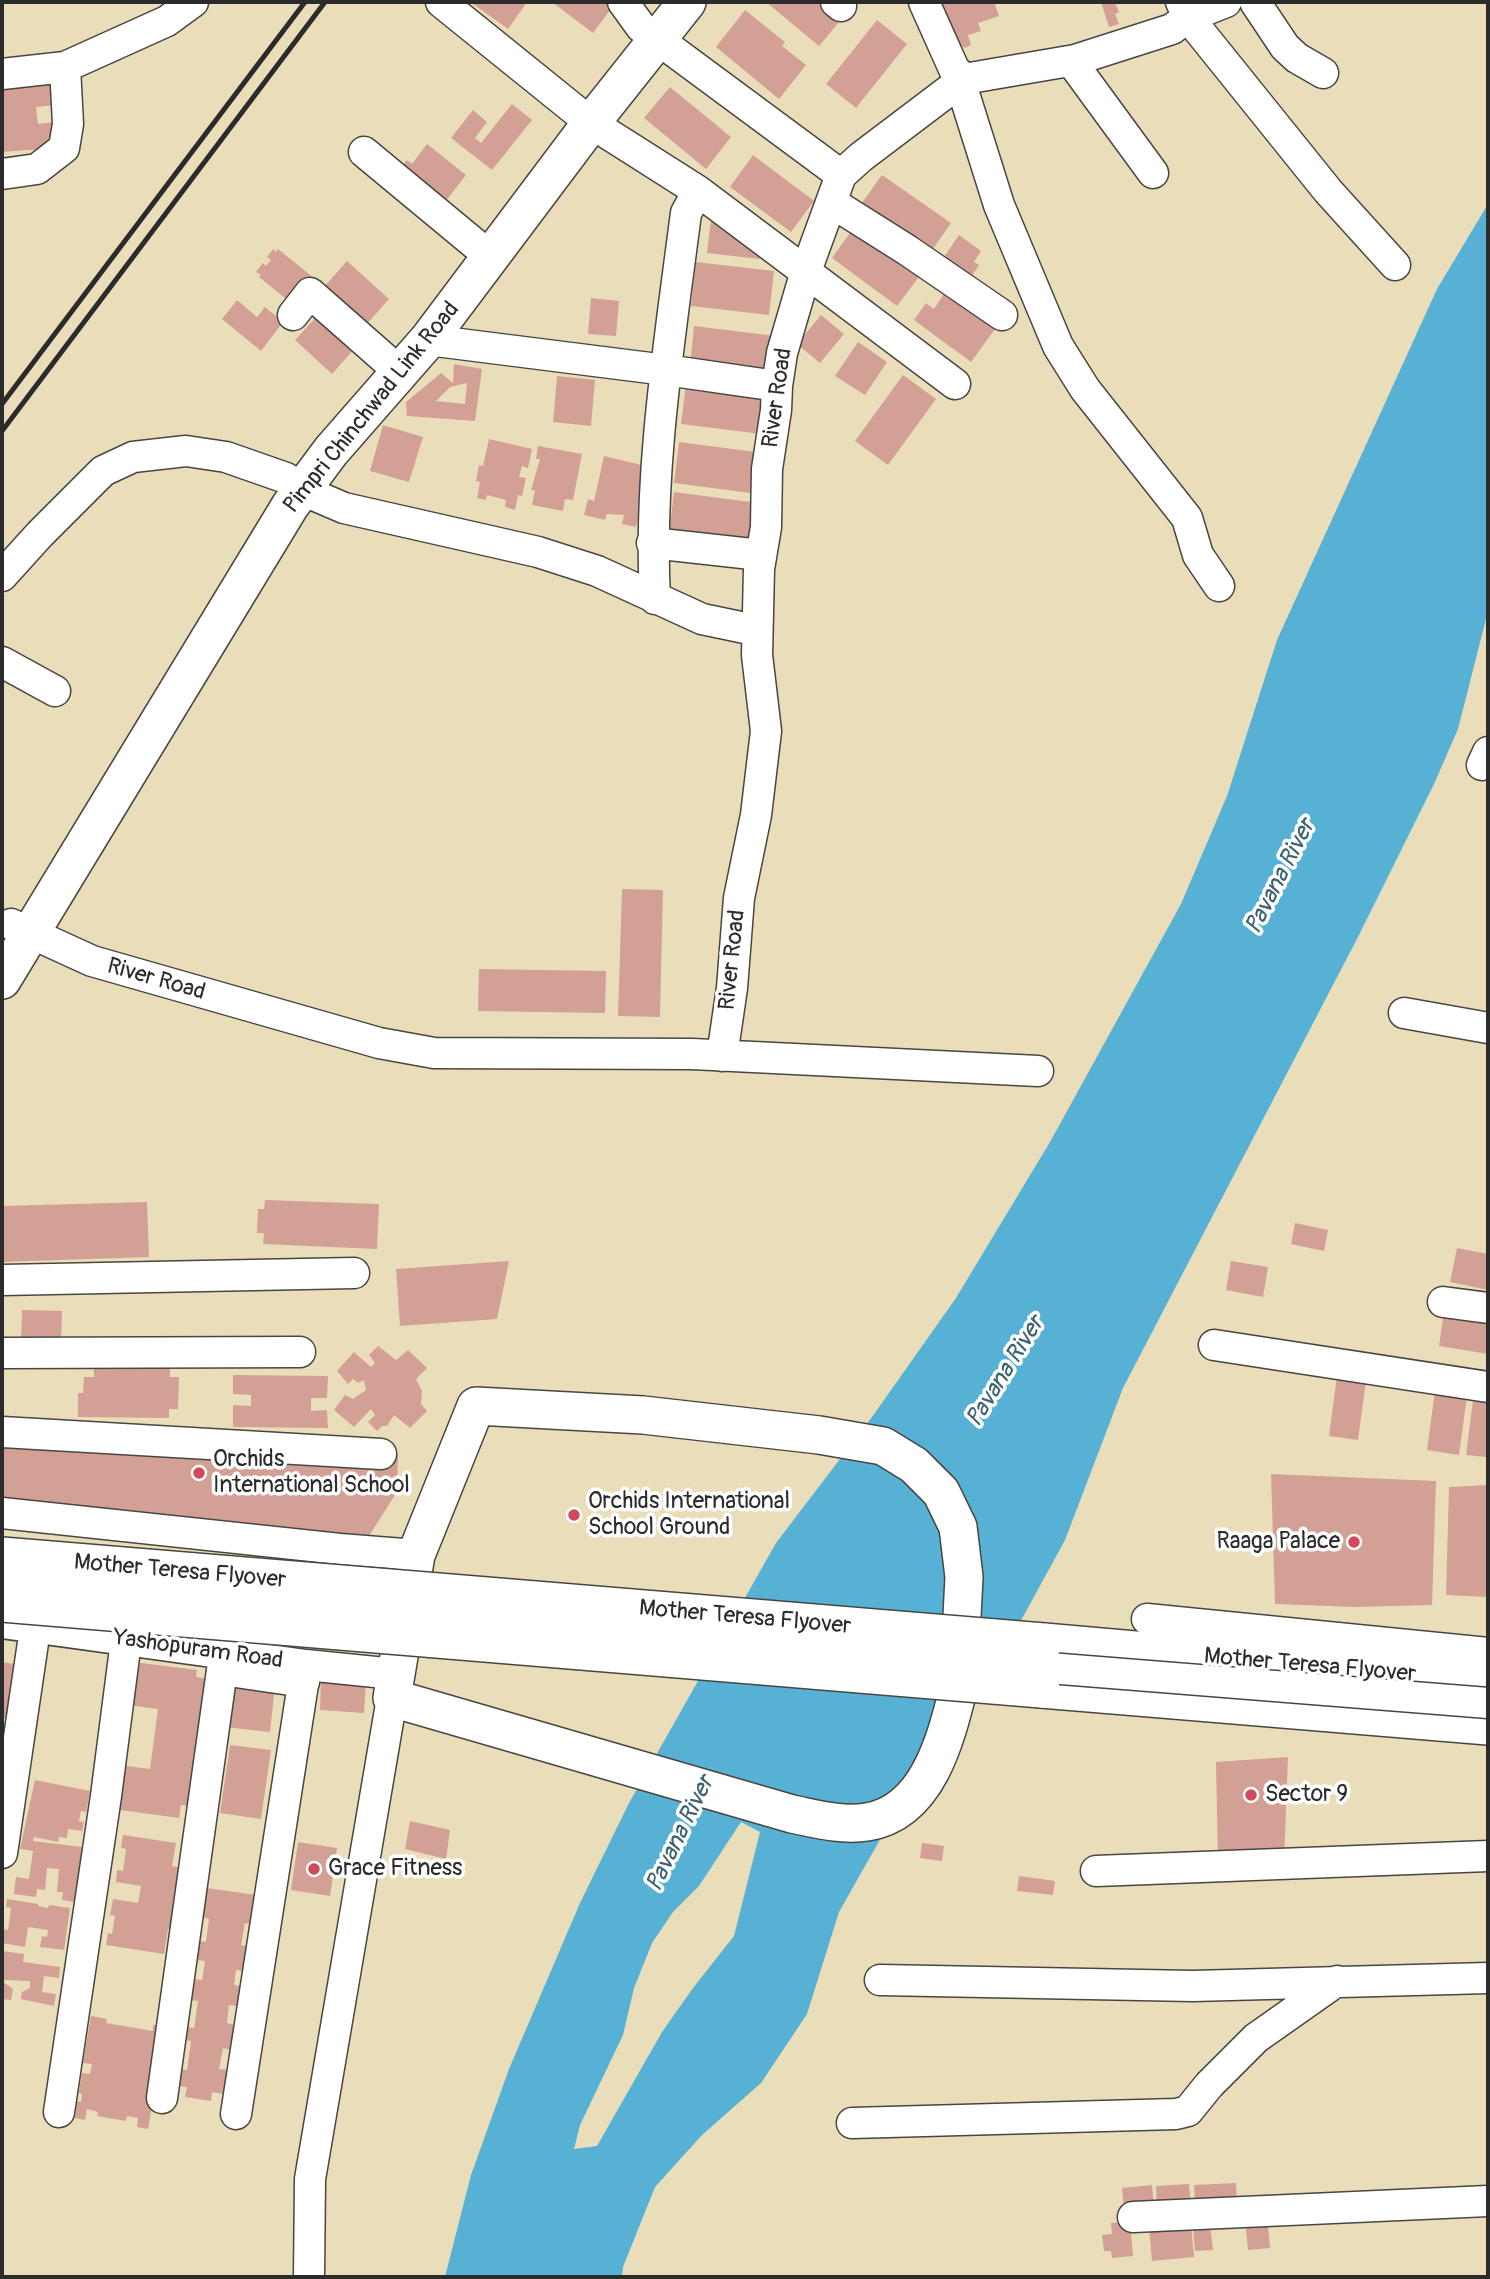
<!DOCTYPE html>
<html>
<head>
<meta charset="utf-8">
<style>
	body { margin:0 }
	#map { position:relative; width:1490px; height:2279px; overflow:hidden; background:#eadeba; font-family:Pangolin,sans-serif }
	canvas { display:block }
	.frame { position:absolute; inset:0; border:4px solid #2b2b2b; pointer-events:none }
</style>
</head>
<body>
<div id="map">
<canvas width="1490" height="2279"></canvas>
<div class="frame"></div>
</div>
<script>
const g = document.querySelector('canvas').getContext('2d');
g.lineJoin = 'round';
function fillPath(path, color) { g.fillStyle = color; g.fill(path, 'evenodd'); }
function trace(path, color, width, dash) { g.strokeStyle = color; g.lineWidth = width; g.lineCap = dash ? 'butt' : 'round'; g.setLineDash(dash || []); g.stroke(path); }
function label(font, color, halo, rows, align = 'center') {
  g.font = font + ' Pangolin,sans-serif'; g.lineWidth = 7; g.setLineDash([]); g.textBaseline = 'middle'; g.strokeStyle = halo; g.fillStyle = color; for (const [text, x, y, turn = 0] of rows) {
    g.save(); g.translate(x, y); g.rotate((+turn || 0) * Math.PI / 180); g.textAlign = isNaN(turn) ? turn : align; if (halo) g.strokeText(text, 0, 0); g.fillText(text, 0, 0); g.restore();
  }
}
fillPath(new Path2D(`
	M1488 204V611L1458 729 1434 784 1359 935 1123 1388 1065 1540 988 1681 890 1822 839 1912 807 2014 761 2083 702 2135 655 2187 623 2267 622 2277H445L471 2175 509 2069 580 1903 629 1803 776 1543 872 1417 956 1298 1050 1142 1181 904 1227 796 1277 640 1437 289ZM741 1822 760 1832 734 1936 693 1988 662 2032 597 2146 574 2149 580 2125 623 2035 634 1988 652 1943 673 1912 699 1886Z`), '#56b1d4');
fillPath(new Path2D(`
	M474 2H527L508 29 473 4Z
	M552 2H609L614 5 593 33Z
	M766 2H830L845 15 819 46Z
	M942 2H994L999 16 978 23 981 31 968 35 971 45 965 48 953 40Z
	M1101 2H1115L1119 12 1115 14 1119 24 1109 27Z
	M745 10 785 42 782 46 806 65 779 99 716 47Z
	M877 20 907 44 856 108 826 84Z
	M53 79 55 105 36 107 38 124 54 122 57 148 2 152V85Z
	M670 87 731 137 706 169 644 118Z
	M512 104 532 120 492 170 451 138 473 110 487 122 475 138 481 143Z
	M427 144 466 175 441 207 397 172 407 160 412 164Z
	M753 155 814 201 791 232 730 187Z
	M882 175 951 223 928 256 859 207Z
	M711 220 761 251 759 259 707 253Z
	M855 226 921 274 897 306 832 258Z
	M959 235 981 251 974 262 979 265 966 285 938 266Z
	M273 249 276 252 278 249 314 278 290 302 259 277 261 275 256 272 263 263 266 266 271 260 267 257Z
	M347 261 389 299 365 326 323 288Z
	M696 262 774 271 769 315 691 306Z
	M945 292 995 329 971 362 914 320 926 303 934 309Z
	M591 298 619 301 616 336 588 334Z
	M237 300 257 317 265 307 283 322 261 351 222 319Z
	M318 315 354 349 332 374 295 340Z
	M821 315 844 334 820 363 797 344Z
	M694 326 775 336 770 376 690 367Z
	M858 342 887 362 865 395 835 376Z
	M454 364 482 369 475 421 407 416 406 402 441 373 453 383ZM467 383 465 404 436 401 450 387Z
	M903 375 936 399 888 465 855 441Z
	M557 376 595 380 591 426 553 422Z
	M686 384 766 394 761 434 681 424Z
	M383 425 423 437 409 482 370 471Z
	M489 439 532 449 528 468 522 466 519 477 526 478 522 496 518 495 515 510 505 507 506 500 487 495 486 500 477 498 480 482 476 481 479 465 483 466Z
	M679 442 763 453 758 494 674 483Z
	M538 446 582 454 573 500 565 499 563 511 532 505 535 490H531L540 459H536Z
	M604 456 650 467 636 527 622 524 624 515 607 514 605 520 584 515 588 499 594 501Z
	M674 492 758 503 753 546 669 535Z
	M622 889 663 890 660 1017 618 1016Z
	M479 969 606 971 605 1013 478 1011Z
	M265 1200 379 1204 377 1249 263 1244 264 1233H257L258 1209H264Z
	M147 1202 149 1257 2 1262V1206Z
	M1295 1223 1328 1230 1324 1251 1291 1244Z
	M1457 1248 1488 1254V1290L1450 1282Z
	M509 1261 497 1319 400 1326 396 1269Z
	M1231 1261 1268 1267 1263 1297 1226 1290Z
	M22 1310 62 1311 61 1340 21 1339Z
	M1444 1312 1488 1319V1354L1439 1346Z
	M378 1346 396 1360 408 1350 427 1368 416 1379 422 1391 421 1404 427 1411 410 1428 394 1415 387 1426H382L377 1431 368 1422 375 1415 371 1409 354 1427 334 1410 345 1395 353 1399 366 1390 364 1380 358 1383 353 1379 348 1384 337 1371 354 1352 371 1367 375 1363 369 1355Z
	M94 1367 170 1368V1377H179L178 1409H169V1418L78 1417V1393H83L84 1377H94Z
	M1338 1369 1367 1373 1358 1440 1329 1436Z
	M233 1375 328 1376 327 1398H311V1411L327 1410 328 1428 233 1427V1405L251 1406V1395L233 1394Z
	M1435 1391 1467 1396 1459 1455 1427 1450Z
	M1473 1400 1488 1402 1486 1457 1466 1455Z
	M2 1436 398 1455 397 1492 365 1542 2 1504Z
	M1271 1474 1436 1481 1432 1605 1355 1607 1275 1604Z
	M1488 1485V1597L1446 1595 1449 1487Z
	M2 1662 21 1665 11 1719 2 1717Z
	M134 1662 197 1670 196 1677 207 1679 191 1806 181 1805 179 1818 113 1809 115 1796 122 1797 124 1780 117 1779 119 1765 150 1769 158 1709 128 1705Z
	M321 1679 366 1682 364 1713 320 1710Z
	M231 1681 275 1686 270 1732 225 1727Z
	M230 1745 271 1750 261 1819 220 1813Z
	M1288 1757 1284 1860 1218 1863 1216 1762Z
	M35 1780 90 1791 86 1812 81 1811 79 1821 84 1822 82 1831 68 1829 67 1838 59 1837 58 1842 34 1837 33 1841 82 1847 75 1902 62 1900 63 1892H57L59 1869 47 1868 45 1890 37 1889 36 1897 14 1894 16 1877 29 1879 33 1851 20 1849Z
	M410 1821 450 1830 446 1859 405 1849Z
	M123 1835 176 1843 172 1866 187 1869 177 1931 168 1929 164 1954 106 1945 108 1933 112 1934 115 1916 110 1915 113 1899 138 1903 141 1886 116 1882 117 1870 123 1871 126 1849 121 1848Z
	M298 1842 337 1848 330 1896 291 1890Z
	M922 1843 944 1846 942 1861 920 1858Z
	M1019 1876 1055 1881 1053 1895 1017 1891Z
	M207 1888 256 1895 251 1924 245 1923 241 1945 247 1946 243 1971 236 1970 234 1985 241 1986 238 2006 229 2005 227 2023 235 2025 231 2050 223 2048 219 2069 228 2070 224 2094 212 2092 211 2101 185 2097 187 2087 177 2086 179 2069 187 2070 191 2041 184 2040 186 2027 194 2028 198 2001 190 2000 193 1979 202 1980 205 1961 196 1960 199 1941 206 1942 209 1919 202 1917Z
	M7 1899 38 1904V1906L48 1908 49 1905 70 1908 64 1950 40 1947 42 1936 47 1937 48 1930 28 1927 25 1947 2 1943 3 1929 8 1930 11 1908 6 1907Z
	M2 1951 24 1954 23 1962 60 1967 59 1978 44 1976 42 1992 56 1994 54 2006 21 1999 22 1992 30 1988V1981L2 1980Z
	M2 1981 13 1989 11 2000 2 1999Z
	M91 2016 107 2019 106 2023 153 2031V2025L165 2027 157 2074 150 2073 148 2082 156 2083 148 2129 137 2127 138 2118 127 2116 126 2121 97 2116 98 2112 87 2109 85 2120 75 2118 77 2101 81 2102 82 2094 79 2093 82 2073 90 2074 92 2064 83 2063Z
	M1236 2183 1237 2206 1195 2207 1194 2185Z
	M1189 2184 1191 2206 1157 2209 1156 2186Z
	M1152 2185 1154 2206 1124 2209 1122 2188Z
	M1267 2214 1270 2248 1248 2250 1245 2216Z
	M1209 2216 1213 2250 1195 2251 1192 2217Z
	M1130 2221 1133 2256 1112 2258 1111 2251H1104L1102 2235 1112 2234 1111 2223Z
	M1191 2224 1194 2257 1152 2261 1149 2227Z`), '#d3a096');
const minor = new Path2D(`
	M441 2 591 123 698 191 955 384
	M623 2 641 27 841 175
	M836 2 841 6
	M924 2 954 69 964 79
	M1181 2 1188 17 1328 191 1395 265
	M1255 2 1285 47 1297 58 1323 73
	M1071 61 1153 173
	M2 74 65 67 167 21 193 2
	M960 81 999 205 1058 346 1085 389 1187 518 1198 555 1219 586
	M364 152 475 244
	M2 174 37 169 64 148 68 124 65 67
	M831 202 907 250 1002 315
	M293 315 310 293 385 359
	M428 340 666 370 777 386
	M652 543 761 555
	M2 576 40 534 103 471 133 457 186 451 226 457 286 478 302 490 344 508 538 552 597 571 702 619 745 628H757
	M655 599C648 473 670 338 686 213L698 191
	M2 662 55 691
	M1482 765 1488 752
	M11 924 92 961 379 1043 434 1053 692 1054 1038 1071
	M1404 1013 1488 1028
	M722 1056 732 988 739 898 756 815 766 731 757 655 759 569 766 527 767 469 776 410 777 386 782 353 806 271 841 175 861 157 964 79 1075 60 1172 29 1188 17 1226 2
	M2 1280 354 1273
	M1443 1302 1488 1308
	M1214 1345 1488 1387
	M2 1353 300 1352
	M2 1432 381 1454
	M2 1513 340 1549 416 1555
	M1147 1619 1488 1653
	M2 1623 306 1665 395 1674
	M2 1853 35 1629
	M1096 1871 1488 1856
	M880 1980 1193 1986 1488 1978
	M162 2098 222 1670 304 1682
	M59 2112 106 1796 126 1641
	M236 2114 306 1665
	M852 2123 1176 2114 1188 2111 1209 2085 1256 2038 1337 1981
	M1133 2217 1488 2201
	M309 2277 310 2179 392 1698`);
const major = new Path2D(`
	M2 980 290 506 331 451 428 340 591 123 687 2
	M1044 1642 1488 1681
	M960 1682C947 1734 930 1812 867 1822 841 1826 817 1819 792 1814L392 1698 416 1555 476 1406 643 1415 819 1435 883 1446 914 1465 941 1492 958 1527 964 1577 961 1636
	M1041 1689 1488 1726`);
trace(minor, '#484640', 33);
trace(major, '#484640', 40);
trace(minor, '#fff', 30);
trace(major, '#fff', 37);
trace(new Path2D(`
	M2 404 305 2
	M2 431 325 2`), '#2b2b2b', 5);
const minorBridge = new Path2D(`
	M2 1578 117 1596 371 1611 692 1636 873 1654 1488 1703`);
const majorBridge = new Path2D(`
	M2 1556 1044 1642
	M2 1603 1041 1689`);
trace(minorBridge, '#484640', 33, []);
trace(majorBridge, '#484640', 40, []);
trace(minorBridge, '#fff', 30);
trace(majorBridge, '#fff', 37);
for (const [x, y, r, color] of [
	[199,1473,7,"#d1495b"],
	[574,1515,7,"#d1495b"],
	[1354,1542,7,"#d1495b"],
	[1251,1795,7,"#d1495b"],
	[314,1869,7,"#d1495b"]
]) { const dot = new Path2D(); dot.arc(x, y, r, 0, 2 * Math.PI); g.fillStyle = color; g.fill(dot); trace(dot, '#fff', 2.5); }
label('23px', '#2b2b2b', '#fff', [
	["River Road",778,398,-82],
	["Pimpri Chinchwad Link Road",372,408,-51],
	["River Road",733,960,-84],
	["River Road",156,980,16],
	["Mother Teresa Flyover",180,1572,5],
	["Mother Teresa Flyover",745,1618,5],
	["Yashopuram Road",198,1650,8],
	["Mother Teresa Flyover",1310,1666,5]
]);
label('23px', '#2b2b2b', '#fff', [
	["Orchids",213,1460],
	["International School",213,1486],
	["Orchids International",588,1502],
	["School Ground",588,1528],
	["Raaga Palace",1340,1542,"right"],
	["Sector 9",1265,1795],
	["Grace Fitness",328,1869]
], 'left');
label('italic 24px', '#3c616f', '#fff', [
	["Pavana River",1281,877,-63],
	["Pavana River",1006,1372,-58],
	["Pavana River",681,1834,-64]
]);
</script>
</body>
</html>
